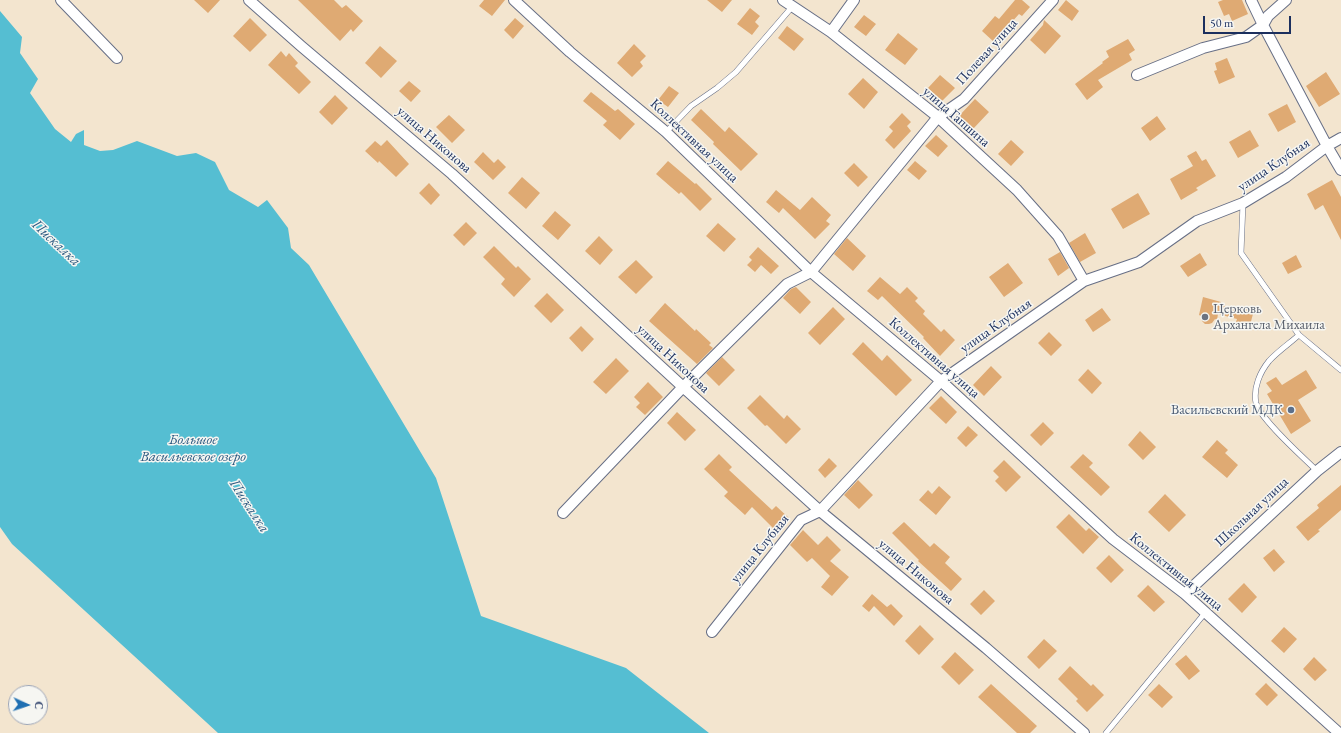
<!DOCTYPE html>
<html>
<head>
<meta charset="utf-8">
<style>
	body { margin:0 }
	#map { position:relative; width:1341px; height:733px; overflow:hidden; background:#f3e5cf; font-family:"EB Garamond",serif }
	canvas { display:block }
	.north { position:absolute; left:8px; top:685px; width:40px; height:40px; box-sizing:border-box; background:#f6f6f2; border:1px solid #9ea6b7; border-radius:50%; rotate:93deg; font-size:11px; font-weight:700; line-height:16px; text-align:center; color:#1b2f5e }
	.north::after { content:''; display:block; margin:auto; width:14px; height:18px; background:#1f6fb2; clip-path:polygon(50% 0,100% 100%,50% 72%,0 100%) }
	.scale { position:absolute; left:1203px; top:16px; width:88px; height:18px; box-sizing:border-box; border:2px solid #1b2f5e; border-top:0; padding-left:5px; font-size:12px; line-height:14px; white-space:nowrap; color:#1b2f5e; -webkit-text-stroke:3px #f6f6f2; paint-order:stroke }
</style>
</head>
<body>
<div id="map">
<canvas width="1341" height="733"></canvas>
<div class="north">С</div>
<div class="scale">50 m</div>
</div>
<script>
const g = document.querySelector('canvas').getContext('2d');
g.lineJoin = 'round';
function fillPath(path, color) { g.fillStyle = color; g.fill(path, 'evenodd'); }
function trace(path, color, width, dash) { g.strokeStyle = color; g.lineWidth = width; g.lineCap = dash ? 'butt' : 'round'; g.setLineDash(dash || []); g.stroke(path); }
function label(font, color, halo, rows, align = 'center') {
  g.font = font + ' "EB Garamond",serif'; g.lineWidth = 3; g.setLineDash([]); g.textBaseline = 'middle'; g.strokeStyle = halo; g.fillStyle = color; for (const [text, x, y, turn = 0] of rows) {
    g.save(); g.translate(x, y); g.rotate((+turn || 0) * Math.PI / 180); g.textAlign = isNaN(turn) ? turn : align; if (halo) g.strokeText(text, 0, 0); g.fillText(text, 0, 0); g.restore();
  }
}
fillPath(new Path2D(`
	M0 11 22 37 20 53 38 79 30 93 55 129 71 142 76 134 84 130V145L100 151 113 150 137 141 177 156 196 153 215 162 229 190 258 207 267 200 288 228 291 248 309 265 436 478 481 616 626 668 709 733H218L12 544 0 527Z`), '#55bed2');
fillPath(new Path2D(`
	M194 0H220L208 13Z
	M298 0H334L342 8 346 5 363 21 353 32 351 29 340 41Z
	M484 0H505L492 16 479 6Z
	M707 0H732L722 12Z
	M1015 0H1022L1030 7 1022 16 1019 14 994 42 982 31 995 16 999 19Z
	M1066 0 1079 11 1072 21 1058 10Z
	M1223 0H1242L1248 14 1232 21 1229 14 1224 16 1218 2Z
	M750 8 760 16 755 22 759 26 752 35 737 24Z
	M864 15 876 24 866 36 854 27Z
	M250 18 267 35 250 52 233 36Z
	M515 18 524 26 513 39 504 30Z
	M1044 20 1061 36 1045 54 1030 40 1043 25Z
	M787 26 804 39 794 51 778 38Z
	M898 33 918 49 905 65 885 50Z
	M1128 39 1135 50 1129 54 1132 60 1098 80 1103 87 1087 100 1075 84 1103 63 1102 62 1109 57 1106 51Z
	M634 44 646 56 640 62 643 66 632 77 617 63Z
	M380 46 397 61 381 78 365 63Z
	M281 51 286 57 289 53 298 63 295 66 311 82 299 94 268 65Z
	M1227 58 1235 77 1219 84 1214 71 1217 70 1215 63Z
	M1326 72 1340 94 1319 107 1306 86Z
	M940 75 955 88 942 101 928 88Z
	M863 78 878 92 864 109 848 94Z
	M409 81 421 91 411 102 399 91Z
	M669 86 679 93 668 107 658 100Z
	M591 92 615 111 618 109 635 124 620 140 603 125 607 121 583 101Z
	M335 95 348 108 332 125 319 112Z
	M975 99 989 112 973 129 959 116Z
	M1287 104 1296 122 1278 132 1268 114Z
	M701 109 725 132 729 127 758 154 741 171 713 144 714 142 691 120Z
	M902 113 911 122 907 126 911 131 894 149 885 140 893 131 889 127Z
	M449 115 465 130 452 143 436 127Z
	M1157 116 1166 129 1150 141 1141 128Z
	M1250 130 1259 146 1238 158 1229 142Z
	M936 135 948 146 938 157 925 146Z
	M387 140 409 164 396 177 379 161 378 163 365 151 375 141 381 146Z
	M1011 140 1024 152 1011 166 998 154Z
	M1196 151 1202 161 1206 159 1216 176 1196 188 1198 190 1181 200 1170 179 1193 166 1187 156Z
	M483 152 494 163 498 159 506 167 493 180 474 162Z
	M668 161 695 184 696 183 712 199 700 211 681 192 679 194 656 174Z
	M915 161 927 171 919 180 907 170Z
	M854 163 868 177 858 187 844 173Z
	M522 177 540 193 526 209 508 193Z
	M1332 180 1341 197V240L1323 205 1315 210 1307 194Z
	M429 183 440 195 431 205 419 193Z
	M776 190 800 210 812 197 831 215 826 221 830 224 815 239 783 208 779 213 766 202Z
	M1138 193 1150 214 1123 229 1111 209Z
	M555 211 571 225 558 240 542 226Z
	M466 222 477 233 464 246 453 235Z
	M718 223 736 239 724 252 706 236Z
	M1085 233 1096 253 1080 262 1069 243Z
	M599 236 613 250 600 265 585 251Z
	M847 238 866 256 853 271 834 254Z
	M494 246 516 268 518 266 531 279 514 297 501 284 505 279 483 257Z
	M758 247 779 266 771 274 761 265 755 272 747 265 752 260 749 257Z
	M1060 252 1069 268 1058 276 1048 259Z
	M1200 253 1207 265 1188 277 1180 266Z
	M1296 255 1302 267 1288 274 1282 263Z
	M636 260 653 277 636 294 618 277Z
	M1008 263 1023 283 1004 297 989 277Z
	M880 277 900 294 907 287 918 298 915 301 925 311 923 314 941 332 944 329 955 340 940 356 923 338 924 337 882 296 878 300 867 291Z
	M796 287 811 302 800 314 783 298 791 289Z
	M547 293 564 310 551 323 534 306Z
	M1203 297 1221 302 1220 305 1239 310 1240 306 1254 310 1249 329 1235 325 1237 319 1218 314 1217 320 1215 319 1212 323 1209 324H1205L1202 321 1201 316 1199 315Z
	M665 303 695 331 696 329 711 343 709 345 713 348 697 364 649 321Z
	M833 307 845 319 820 345 808 333Z
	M1102 308 1111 320 1093 332 1085 320Z
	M581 326 594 339 582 352 569 338Z
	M1049 332 1062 345 1051 356 1038 343Z
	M863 342 882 361 887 355 912 380 896 396 852 354Z
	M722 357 735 370 719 386 706 373Z
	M616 358 629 371 606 394 593 382Z
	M991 366 1002 377 984 396 973 385Z
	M1088 369 1102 383 1092 394 1078 380Z
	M1306 370 1317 388 1298 400 1311 421 1291 434 1267 394 1272 391 1266 383 1276 377 1282 385Z
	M648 382 663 397 645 415 636 407 640 403 634 397Z
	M760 395 784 419 787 415 801 429 786 444 767 425 765 426 747 408Z
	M941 396 957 412 946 424 929 408Z
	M677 412 696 430 685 441 667 423Z
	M1043 422 1054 433 1041 446 1030 435Z
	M968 426 978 435 966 447 957 438Z
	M1140 431 1156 447 1143 460 1128 445Z
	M1217 440 1228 450 1225 453 1238 465 1227 478 1202 457Z
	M719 454 732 467 729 470 772 510 776 506 789 518 776 531 752 507 745 515 724 496 728 492 704 469Z
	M1083 454 1093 463 1089 467 1110 487 1101 496 1070 467Z
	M829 458 837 466 825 478 818 470Z
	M1004 460 1021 477 1006 492 995 481 999 477 993 471Z
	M858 480 873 495 859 509 844 495Z
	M1341 485V510L1318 530 1320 531 1308 541 1296 527 1319 508 1317 505Z
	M939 486 951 497 936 515 919 500 928 490 932 494Z
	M1165 494 1186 515 1169 532 1148 512Z
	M1069 514 1086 531 1089 528 1099 537 1083 554 1056 527Z
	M904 522 930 547 934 543 950 557 945 563 962 579 951 591 918 561 919 560 892 533Z
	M803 530 818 545 827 536 841 550 830 561 849 577 832 596 821 587 830 576 812 558 807 562 790 545Z
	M1274 549 1285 562 1274 572 1263 558Z
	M1109 555 1124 570 1111 583 1096 568Z
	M1244 583 1257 597 1242 613 1228 599Z
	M1148 585 1165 602 1154 612 1137 596Z
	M984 590 995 601 981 615 970 604Z
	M872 594 887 607 891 604 903 616 894 626 874 606 869 612 862 606Z
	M920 625 934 639 919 655 905 641Z
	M1284 627 1297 639 1284 653 1271 641Z
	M1044 639 1057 651 1039 669 1027 657Z
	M955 652 974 670 959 685 941 667Z
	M1186 655 1200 671 1189 680 1175 664Z
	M1314 657 1327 670 1315 681 1303 669Z
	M1070 666 1091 686 1093 684 1104 695 1087 712 1076 701 1078 699 1058 679Z
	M1266 683 1278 695 1267 706 1255 694Z
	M991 684 1037 726 1030 733H1017L978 697Z
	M1159 684 1173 697 1162 708 1148 695Z`), '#dfaa73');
const service = new Path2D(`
	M666 132 691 106 717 88 736 72 792 7
	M1243 203 1241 253 1299 335 1341 370
	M1299 335C1290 343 1278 351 1269 361 1260 372 1253 388 1256 403 1260 419 1304 458 1317 471
	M1106 733 1205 613`);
const minor = new Path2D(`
	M61 0 117 58
	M249 0 301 46 452 174 683 387 820 511 986 648 1084 733
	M514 0 570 52 666 132 811 272 941 381 1113 539 1185 594 1339 733
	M783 0 831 32 938 117 1017 190 1058 236 1084 281
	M1251 0 1263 25 1327 146 1341 170
	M831 32 854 0
	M1137 75 1203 48 1246 37 1263 25 1268 16 1286 0
	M563 513 683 387 787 284 811 272 938 117 964 99 1053 0
	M1185 594 1317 471 1341 452
	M712 632 801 520 820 511 941 381 1084 281 1139 262 1197 221 1243 203 1286 177 1327 146 1341 138`);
trace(service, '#676f86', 6);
trace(minor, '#676f86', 12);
trace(service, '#fff', 5);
trace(minor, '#fff', 10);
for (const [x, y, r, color] of [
	[1205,317,4,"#6b7280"],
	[1291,410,4,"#5c6f8a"]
]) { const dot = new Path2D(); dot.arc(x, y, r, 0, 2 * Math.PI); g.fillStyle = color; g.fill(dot); trace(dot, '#f6f6f2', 1.5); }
label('14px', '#1b2f5e', '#f6f6f2', [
	["Полевая улица",987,52,-48],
	["улица Гапшина",956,117,41],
	["улица Никонова",434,140,41],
	["Коллективная улица",694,141,43],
	["улица Клубная",1274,165,-34],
	["улица Клубная",996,326,-35],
	["Коллективная улица",934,358,41],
	["улица Никонова",673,359,43],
	["Школьная улица",1252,512,-43],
	["улица Клубная",760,549,-51],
	["улица Никонова",916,572,40],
	["Коллективная улица",1176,572,39]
]);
label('14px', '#5b616d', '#f6f6f2', [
	["Церковь",1213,309],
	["Архангела Михаила",1213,325]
], 'left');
label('14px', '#4e5e75', '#f6f6f2', [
	["Васильевский МДК",1283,410]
], 'right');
label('italic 15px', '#2c5a81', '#f6f6f2', [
	["Пискалка",56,243,43],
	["Большое",193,440],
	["Васильевское озеро",193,457],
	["Пискалка",249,506,57]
]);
</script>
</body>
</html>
